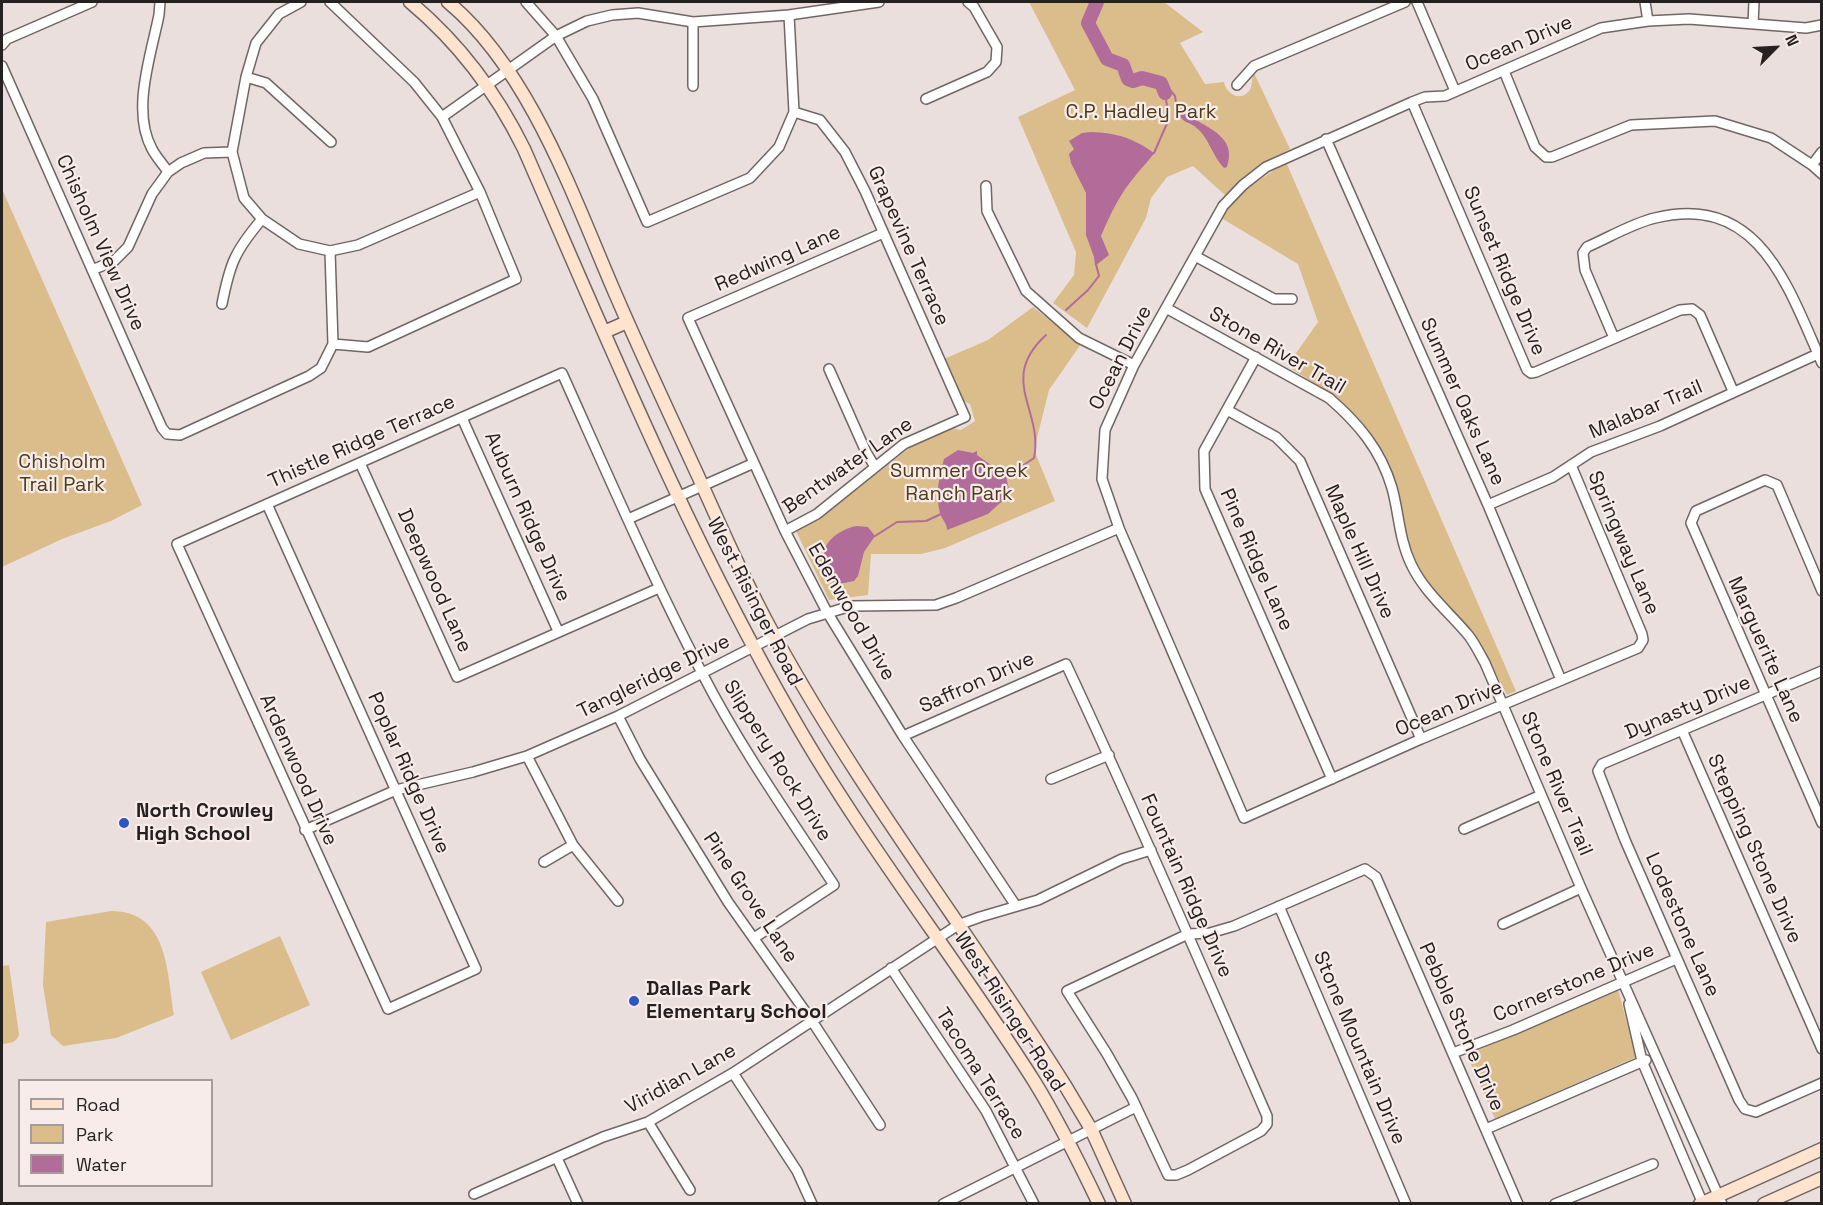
<!DOCTYPE html>
<html>
<head>
<meta charset="utf-8">
<style>
	body { margin:0 }
	#map { position:relative; width:1823px; height:1205px; overflow:hidden; background:#eadfdd; font-family:"Space Grotesk",sans-serif }
	canvas { display:block }
	.frame { position:absolute; inset:0; border:3px solid #262121; pointer-events:none }
	.legend { position:absolute; left:18px; top:1079px; width:195px; height:108px; box-sizing:border-box; background:#f8ecea; border:2px solid #a49b9a; margin:0; padding:8px 10px; list-style:none; font-size:18px; color:#262121 }
	.legend li { display:flex; align-items:center; gap:12px; height:30px }
	.legend b { width:30px; border:2px solid #a49b9a }
	.north { position:absolute; left:1745px; top:18px; width:60px; height:60px; -webkit-text-stroke:4px #f8ecea; paint-order:stroke; rotate:66deg; font-size:16px; font-weight:700; line-height:24px; text-align:center; color:#262121 }
	.north::after { content:''; display:block; margin:auto; width:21px; height:27px; background:#262121; clip-path:polygon(50% 0,100% 100%,50% 72%,0 100%) }
</style>
</head>
<body>
<div id="map">
<canvas width="1823" height="1205"></canvas>
<div class="frame"></div>
<ul class="legend">
<li><b style="height:8px;background:#fee3cf"></b>Road</li>
<li><b style="height:16px;background:#dabd8b"></b>Park</li>
<li><b style="height:16px;background:#b26c9a"></b>Water</li>
</ul>
<div class="north">N</div>
</div>
<script>
const g = document.querySelector('canvas').getContext('2d');
g.lineJoin = 'round';
function fillPath(path, color) { g.fillStyle = color; g.fill(path, 'evenodd'); }
function trace(path, color, width, dash) { g.strokeStyle = color; g.lineWidth = width; g.lineCap = dash ? 'butt' : 'round'; g.setLineDash(dash || []); g.stroke(path); }
function label(font, color, halo, rows, align = 'center') {
  g.font = font + ' "Space Grotesk",sans-serif'; g.lineWidth = 4.5; g.setLineDash([]); g.textBaseline = 'middle'; g.strokeStyle = halo; g.fillStyle = color; for (const [text, x, y, turn = 0] of rows) {
    g.save(); g.translate(x, y); g.rotate((+turn || 0) * Math.PI / 180); g.textAlign = isNaN(turn) ? turn : align; if (halo) g.strokeText(text, 0, 0); g.fillText(text, 0, 0); g.restore();
  }
}
fillPath(new Path2D(`
	M1029 2H1164L1203 32 1180 43 1205 84 1224 82C1226 94 1240 102 1249 91 1253 86 1251 79 1254 73L1290 149 1254 170 1226 196 1193 166 1167 177 1151 198 1146 218 1087 328 1053 303 1074 275 1076 252 1018 117 1075 90Z
	M1286 162 1516 691 1507 695C1496 674 1485 650 1470 631 1454 611 1433 595 1421 572 1402 538 1400 499 1387 463 1370 417 1327 391 1287 366L1318 322 1298 264 1223 219 1224 214 1243 191Z
	M2 189 142 505 111 521 62 539 2 567Z
	M1033 307 1081 344 1049 390 1034 450 1055 501 945 548 921 554H871L868 595 829 600 796 531 822 517 912 446 952 428 961 430 975 421 970 404 961 400 944 359 988 340Z
	M111 911C169 911 167 973 174 1015L116 1038 63 1046 51 1035 43 985 46 922Z
	M280 936 310 1005 231 1040 201 972Z
	M9 965 19 1034C17 1043 10 1043 2 1044V966Z
	M1618 989 1636 1057 1495 1119 1467 1055Z`), '#dabd8b');
fillPath(new Path2D(`
	M1177 103C1180 106 1183 111 1187 114 1205 128 1238 135 1227 167L1224 168C1214 158 1210 142 1200 131 1186 117 1184 129 1175 105Z
	M1091 132C1117 133 1133 138 1154 153 1148 162 1142 167 1136 175 1120 193 1110 215 1101 236L1109 255 1095 266 1094 257 1086 235V193L1071 163 1069 154 1074 149 1069 141 1082 133Z
	M958 450 973 453 977 451V455L1006 476 1009 490 1007 500 1000 503 988 514 947 530C947 523 942 520 940 513 935 495 939 476 944 459Z
	M857 526 868 527 875 536 864 552 858 576 854 581 839 584 832 581C829 573 823 561 824 553 826 538 844 528 857 526Z`), '#b26c9a');
trace(new Path2D(`
	M1164 88 1169 89 1175 96 1176 103
	M1151 154 1154 153 1169 119 1165 93
	M1066 310 1088 290 1099 276 1096 264
	M1006 477 1034 458C1044 410 997 380 1046 335
	M875 536 897 522 926 521 941 514`), '#b26c9a', 2);
trace(new Path2D(`
	M1097 2 1088 23 1107 59 1123 65 1128 79 1133 81 1142 78 1161 83 1165 93`), '#b26c9a', 14);
const minor = new Path2D(`
	M160 2 159 15C151 55 131 111 152 149 156 157 163 164 168 172
	M301 2 279 14 256 43 246 77 232 152 244 198 262 219 299 244 330 251 358 245 480 192
	M330 2 414 82 442 117 480 192 516 279 368 347 333 344
	M526 2 556 36 593 99 647 222 750 178 779 147 794 112 789 15
	M1417 2 1455 91
	M1645 2 1648 21
	M693 22V86
	M1753 24 1754 2
	M2 45 7 39 92 2
	M2 66 162 428 167 434 180 435 309 376 321 368 333 344 330 251
	M1504 71 1535 147 1546 157H1552L1631 125 1715 121 1771 138 1812 165 1822 174
	M246 77 266 83 331 142
	M1237 85 1254 66 1405 2
	M926 99 987 72 996 62 997 47 974 7 968 2
	M1412 102 1527 370 1531 373 1536 372 1680 310 1692 309 1700 315 1733 391
	M442 117 556 36 587 21 612 15 638 13 693 22 789 15 879 2
	M1326 139 1488 505 1561 680
	M1812 165 1822 152
	M986 186 987 211 1026 291 1079 338 1134 365
	M883 233 688 318 785 531 827 612 903 736 1016 906
	M1195 256 1274 299H1292
	M92 270 114 261 128 247 152 194 168 172 181 163 204 153 232 152
	M222 304C230 263 235 251 262 219
	M1166 308 1329 398C1358 423 1381 450 1392 488 1399 513 1399 539 1411 564 1424 592 1449 612 1469 636 1475 644 1480 654 1485 663L1581 888 1722 1204
	M1614 338 1585 270 1583 253 1587 247C1608 238 1633 223 1655 218 1759 192 1788 287 1822 363
	M1256 357 1204 451 1205 489 1332 779
	M829 369 866 452 875 467
	M1227 410 1276 437 1300 461 1421 739
	M462 418 558 631
	M360 463 457 677 659 588
	M1571 465 1642 634 1643 640 1638 648 1421 739 1244 818 1119 528 1102 479 1105 430 1134 365 1223 206 1243 185 1266 167 1412 102 1425 97 1445 96 1601 28 1648 21 1689 19 1806 28 1822 25
	M267 504 476 969 388 1009 177 544 562 373C607 473 651 575 702 673 740 747 788 815 834 885L754 938
	M1488 505 1553 477 1591 452 1660 426 1822 352
	M628 519 754 463
	M785 531 817 514 904 444 965 417 865 191 845 152 820 120 794 112
	M1822 591 1777 485 1765 480 1696 511 1691 523 1822 823
	M1822 671 1602 764 1598 771 1625 840 1739 1100 1745 1109 1756 1112 1822 1083
	M618 716 640 759 728 902 812 1021 880 1125
	M1682 730 1822 1049
	M903 736 1066 664C1136 813 1201 965 1267 1116V1124L1261 1131 1188 1170 1176 1175H1168L1132 1098 1107 1054 1067 991 1188 934 1210 933 1234 926 1365 869 1376 877 1518 1204
	M527 756 573 845 618 901
	M1051 779 1109 755
	M1464 829 1541 795
	M305 830 396 790 473 772 527 756 618 716 808 619 851 606 936 605 956 598 1119 528
	M544 862 573 845
	M1279 906 1406 1204
	M1503 924 1581 888
	M891 968 986 1111 1034 1204
	M1629 1004 1642 1061 1703 1204
	M1453 1053 1513 1030 1676 959
	M733 1073 797 1171 812 1204
	M648 1122 690 1190
	M1486 1129 1646 1060
	M557 1158 578 1204
	M474 1194 603 1137 648 1122 733 1073 958 925 980 917 1038 900 1122 859 1151 850
	M943 1204 1136 1107
	M1555 1204 1653 1164`);
const secondary = new Path2D(`
	M410 2C459 43 496 92 524 149 608 341 688 536 793 718 865 844 956 958 1034 1081 1058 1120 1079 1162 1099 1204
	M448 2C532 72 575 202 618 300 644 360 672 419 699 478 723 532 747 586 775 637 861 794 972 936 1066 1087L1091 1129 1125 1204
	M604 332 627 322
	M1700 1204 1822 1149
	M1764 1204 1822 1178`);
trace(minor, '#706765', 12);
trace(secondary, '#706765', 15);
trace(minor, '#fff', 9);
trace(secondary, '#fee3cf', 12);
for (const [x, y, r, color] of [
	[124,823,6,"#2c55c5"],
	[634,1001,6,"#2c55c5"]
]) { const dot = new Path2D(); dot.arc(x, y, r, 0, 2 * Math.PI); g.fillStyle = color; g.fill(dot); trace(dot, '#f8ecea', 2); }
label('20px', '#262121', '#f8ecea', [
	["Ocean Drive",1519,44,-23],
	["Chisholm View Drive",100,243,66],
	["Grapevine Terrace",908,246,66],
	["Redwing Lane",778,259,-24],
	["Sunset Ridge Drive",1504,271,67],
	["Stone River Trail",1277,351,30],
	["Ocean Drive",1121,358,-63],
	["Summer Oaks Lane",1462,402,66],
	["Malabar Trail",1646,410,-23],
	["Thistle Ridge Terrace",362,442,-24],
	["Bentwater Lane",848,466,-35],
	["Auburn Ridge Drive",527,517,66],
	["Springway Lane",1623,543,67],
	["Maple Hill Drive",1359,552,66],
	["Pine Ridge Lane",1256,560,66],
	["Deepwood Lane",434,581,66],
	["West Risinger Road",754,602,63],
	["Edenwood Drive",851,612,60],
	["Marguerite Lane",1765,650,66],
	["Tangleridge Drive",654,677,-26],
	["Saffron Drive",977,683,-24],
	["Dynasty Drive",1688,708,-23],
	["Ocean Drive",1449,709,-23],
	["Slippery Rock Drive",777,761,58],
	["Ardenwood Drive",298,770,66],
	["Poplar Ridge Drive",408,773,66],
	["Stone River Trail",1556,784,67],
	["Stepping Stone Drive",1754,849,66],
	["Fountain Ridge Drive",1186,886,66],
	["Pine Grove Lane",750,898,56],
	["Lodestone Lane",1682,925,66],
	["Cornerstone Drive",1574,983,-23],
	["West Risinger Road",1009,1012,57],
	["Pebble Stone Drive",1461,1027,66],
	["Stone Mountain Drive",1359,1048,67],
	["Tacoma Terrace",980,1074,58],
	["Viridian Lane",681,1079,-29]
]);
label('20px', '#4d3b1a', '#f8ecea', [
	["C.P. Hadley Park",1141,113],
	["Chisholm",62,463],
	["Trail Park",62,486],
	["Summer Creek",959,472],
	["Ranch Park",959,495]
]);
label('bold 20px', '#262121', '#f8ecea', [
	["North Crowley",136,812],
	["High School",136,835],
	["Dallas Park",646,990],
	["Elementary School",646,1013]
], 'left');
</script>
</body>
</html>
